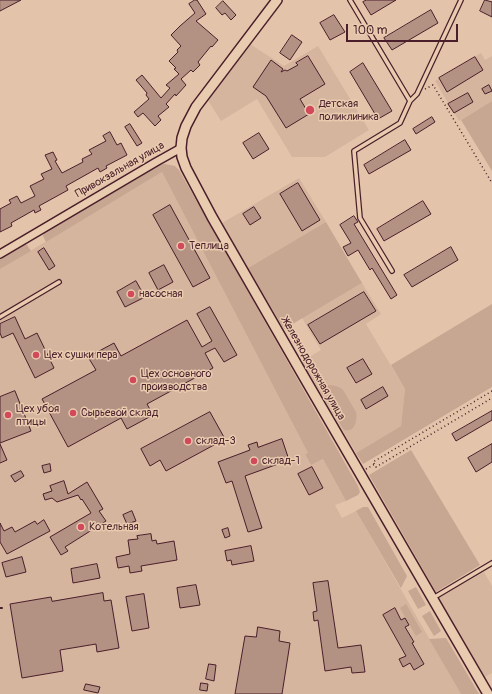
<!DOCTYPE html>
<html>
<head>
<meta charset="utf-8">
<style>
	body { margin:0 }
	#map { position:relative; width:492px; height:694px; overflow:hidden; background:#e3c4aa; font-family:Pangolin,sans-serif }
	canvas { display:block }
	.scale { position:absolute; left:346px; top:24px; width:112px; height:18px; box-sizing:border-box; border:2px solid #4a1f2b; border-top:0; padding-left:5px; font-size:12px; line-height:14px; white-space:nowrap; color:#4a1f2b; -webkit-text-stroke:3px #e9cbaf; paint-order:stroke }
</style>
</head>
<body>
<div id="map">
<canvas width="492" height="694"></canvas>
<div class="scale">100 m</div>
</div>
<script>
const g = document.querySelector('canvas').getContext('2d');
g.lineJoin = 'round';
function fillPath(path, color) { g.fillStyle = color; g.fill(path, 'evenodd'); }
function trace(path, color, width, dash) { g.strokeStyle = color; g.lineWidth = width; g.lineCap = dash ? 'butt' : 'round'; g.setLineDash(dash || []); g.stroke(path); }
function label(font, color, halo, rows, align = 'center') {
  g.font = font + ' Pangolin,sans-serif'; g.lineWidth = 3; g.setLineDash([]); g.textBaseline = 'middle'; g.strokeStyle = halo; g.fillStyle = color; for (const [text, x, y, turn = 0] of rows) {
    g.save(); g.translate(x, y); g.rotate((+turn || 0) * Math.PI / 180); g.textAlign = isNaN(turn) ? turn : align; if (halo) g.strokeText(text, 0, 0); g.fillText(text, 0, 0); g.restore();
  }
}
fillPath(new Path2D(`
	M250 44 284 66 318 46 369 130 325 157H292L257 99 221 121 207 99Z
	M481 53 485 60 492 56V101L459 121 435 81Z
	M162 172 308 453 305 454 311 465 323 459 346 501 335 505 342 518 356 511 461 694H0V269Z
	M299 178 326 222 248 268 222 223Z
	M362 283 381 314 366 324 405 389 401 426 356 453 302 361 321 350 302 318Z
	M484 572 492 586V673L485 677 439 598Z`), '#d5b59e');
fillPath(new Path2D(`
	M492 101V171L461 120Z
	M165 164 175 166 179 170 358 486 360 492 358 495 346 501 323 459 311 465 305 454 308 453 162 172 46 242 43 236 44 232 159 165Z
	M326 222 362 283 284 329 248 268Z
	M24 244 27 245 31 251 0 269V258Z
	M492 304V387L363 464 356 453 401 426 405 389 391 365Z
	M327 385C333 385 339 386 343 390L356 412C358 421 354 433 344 430L321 391V389L323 386Z
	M411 450 480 565 436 592 369 475Z
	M363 507H368L407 576 401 588 356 511Z
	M416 587 426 605 418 609 408 591Z
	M406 604 422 632 416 636 400 608Z
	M430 611 441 631 434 636 422 616Z
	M446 638 479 694H461L429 639Z`), '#c7a692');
const building = new Path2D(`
	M0 0H21L0 11Z
	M195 0H197L206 14 196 21 218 40 212 47 211 46 198 62 200 65 193 72 191 70 181 79 186 85 176 96 175 94 166 104 169 107 158 116 161 120 155 126 143 113 138 117 134 112 149 99 146 95 147 93 136 80 142 75 161 98 170 88 166 85 179 74 174 69 176 68 169 61 178 52 177 50 181 46 171 35 180 26 195 13 189 4Z
	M367 0H396L371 15 363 2Z
	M485 0 492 2V17L480 11Z
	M223 1 236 15 231 20 225 13 222 15 216 8Z
	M431 10 438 23 392 50 384 38Z
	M334 15 345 32 330 40 320 23Z
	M292 35 302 42 290 60 280 53Z
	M308 56 325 84 300 99 309 114 286 128 266 96 253 87 271 60 283 69 281 72 285 70 287 71 298 65 296 63Z
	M475 57 483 70 447 92 439 78Z
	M363 63 392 111 378 119 350 72Z
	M489 85 492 91 485 94 482 89Z
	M468 93 473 102 454 113 448 104Z
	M432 117 435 122 416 134 413 129Z
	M130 124 142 143 137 146 125 127Z
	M110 132 117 145 121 143 127 155 106 166 107 168 100 172 98 168 66 186 68 190 39 206 41 210 35 213 34 210 11 223 12 226 0 232V209L11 203 9 200 17 196 21 203 35 196 30 186 44 179 41 174 52 169 45 155 53 152 57 160 55 161 62 173 83 162 82 159 92 154 89 150 106 141 103 136Z
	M259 133 269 149 253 159 243 143Z
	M405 140 411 150 369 174 364 165Z
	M298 183 320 220 302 231 280 194Z
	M423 201 431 214 384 241 377 229Z
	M170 205 210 278 193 287 153 215Z
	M254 207 261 218 250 225 243 214Z
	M354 216 358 222 354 224 397 295 391 299 372 268 370 270 358 250 348 256 343 247 351 243 340 225Z
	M451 247 458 260 412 287 404 275Z
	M44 248 55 266 49 270 38 252Z
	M164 265 173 282 158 290 149 273Z
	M136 281 145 297 125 307 117 292Z
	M364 292 376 311 320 344 308 325Z
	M210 307 237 355 224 362 215 348 205 353 213 368 147 404 153 415 127 429 121 418 68 447 42 399 96 370 88 357 114 343 121 356 187 320 202 347 212 341 197 314Z
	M15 317 25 339 37 333 54 368 35 378 13 333 2 338 0 333V324Z
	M363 359 372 374 356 383 347 368Z
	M383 387 388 396 366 409 361 400Z
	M15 391 31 431 0 443V397Z
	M492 411V420L456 441 452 434Z
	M210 412 225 439 166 471 160 460 150 466 141 449Z
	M282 439 289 460 245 476 262 528 248 532 232 481 226 483 218 462 250 450 248 445 257 442 258 447Z
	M0 444 7 460 0 463Z
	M492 444V462L476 472 468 458Z
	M50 464 51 471 44 473 42 466Z
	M312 467 323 488 309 495 298 474Z
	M21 471 24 476 15 482 11 476Z
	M64 481 68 494 87 482 103 509 99 511 106 521 65 547 68 551 61 555 50 537 91 513 82 499 81 500 78 495 57 502 52 498 45 500 43 494 52 491 50 486Z
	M132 511 136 521 127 524 123 515Z
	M44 520 50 531 7 554 0 542V523L4 531 12 527 15 532 35 521 37 524Z
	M228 528 230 536 225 538 222 530Z
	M151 534 152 541 156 540 157 544 174 541 177 560 141 566 142 571 130 573 129 566 118 568 116 557 130 554 128 540 138 539 137 536Z
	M251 546 254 561 232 565 231 560 227 561 225 551Z
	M22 557 26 572 6 577 2 563Z
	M97 564 100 578 73 583 71 569Z
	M328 581 338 648 361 645 365 672 352 673 351 667 325 671 318 620 314 621 313 612 317 611 313 583Z
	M196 585 200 605 180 608 177 588Z
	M103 593 104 601 111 600 119 648 97 652 96 644 60 650 63 671 22 678 10 604 51 597 52 601Z
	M144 594 149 628 132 631 126 597Z
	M395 608 401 620 405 618 409 625 405 627 414 642 412 643 424 664 414 670 410 663 403 667 399 659 406 656 383 615Z
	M258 627 280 631 279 641 290 643 282 694H235L245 636 256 637Z
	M209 664 216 665 214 681 206 679Z
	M201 683 208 684 207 691 200 690Z
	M86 684 100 687 98 693 84 690Z`);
fillPath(building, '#b39183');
trace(building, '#4a1f2b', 1);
const lane = new Path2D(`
	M350 0 410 101
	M392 271 360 218 354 151 400 123 410 101 417 94 461 0
	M0 317 59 282
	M433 598 492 563`);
const street = new Path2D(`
	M0 254 156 162 181 148`);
const secondary = new Path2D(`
	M277 0 196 107 186 126 182 138 181 148 182 157 186 168 212 217 304 377 488 694`);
trace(lane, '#4a1f2b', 6);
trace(street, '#4a1f2b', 10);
trace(secondary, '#4a1f2b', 12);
trace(new Path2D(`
	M425 89 433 85 492 183
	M492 391 373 462 376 467 492 398
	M366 469 375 464`), '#4a1f2b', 1.5, [1, 3]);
trace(lane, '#e9cbaf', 3.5);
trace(street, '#e9cbaf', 7);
trace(secondary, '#e9cbaf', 9);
trace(new Path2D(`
	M0 608H2`), '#4a1f2b', 2);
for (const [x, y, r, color] of [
	[310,110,5,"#d1495b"],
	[181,246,4,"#d1495b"],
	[131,294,4,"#d1495b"],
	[36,355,4,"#d1495b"],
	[133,380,4,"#d1495b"],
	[73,413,4,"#d1495b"],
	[8,415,4,"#d1495b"],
	[188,441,4,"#d1495b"],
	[254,461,4,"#d1495b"],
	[81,527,4,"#d1495b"]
]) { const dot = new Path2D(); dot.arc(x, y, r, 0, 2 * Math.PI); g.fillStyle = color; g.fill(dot); trace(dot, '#e9cbaf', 1.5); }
label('11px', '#4a1f2b', '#e9cbaf', [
	["Детская",319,104],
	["поликлиника",319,117],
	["Теплица",189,246],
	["насосная",139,294],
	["Цех сушки пера",44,355],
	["Цех основного",141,374],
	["производства",141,387],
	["Цех убоя",16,409],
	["птицы",16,422],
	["Сырьевой склад",81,413],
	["склад-3",196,441],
	["склад-1",262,461],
	["Котельная",89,527]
], 'left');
label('11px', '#4a1f2b', '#e9cbaf', [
	["Привокзальная улица",120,170,-30],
	["Железнодорожная улица",313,369,60]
]);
</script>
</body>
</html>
